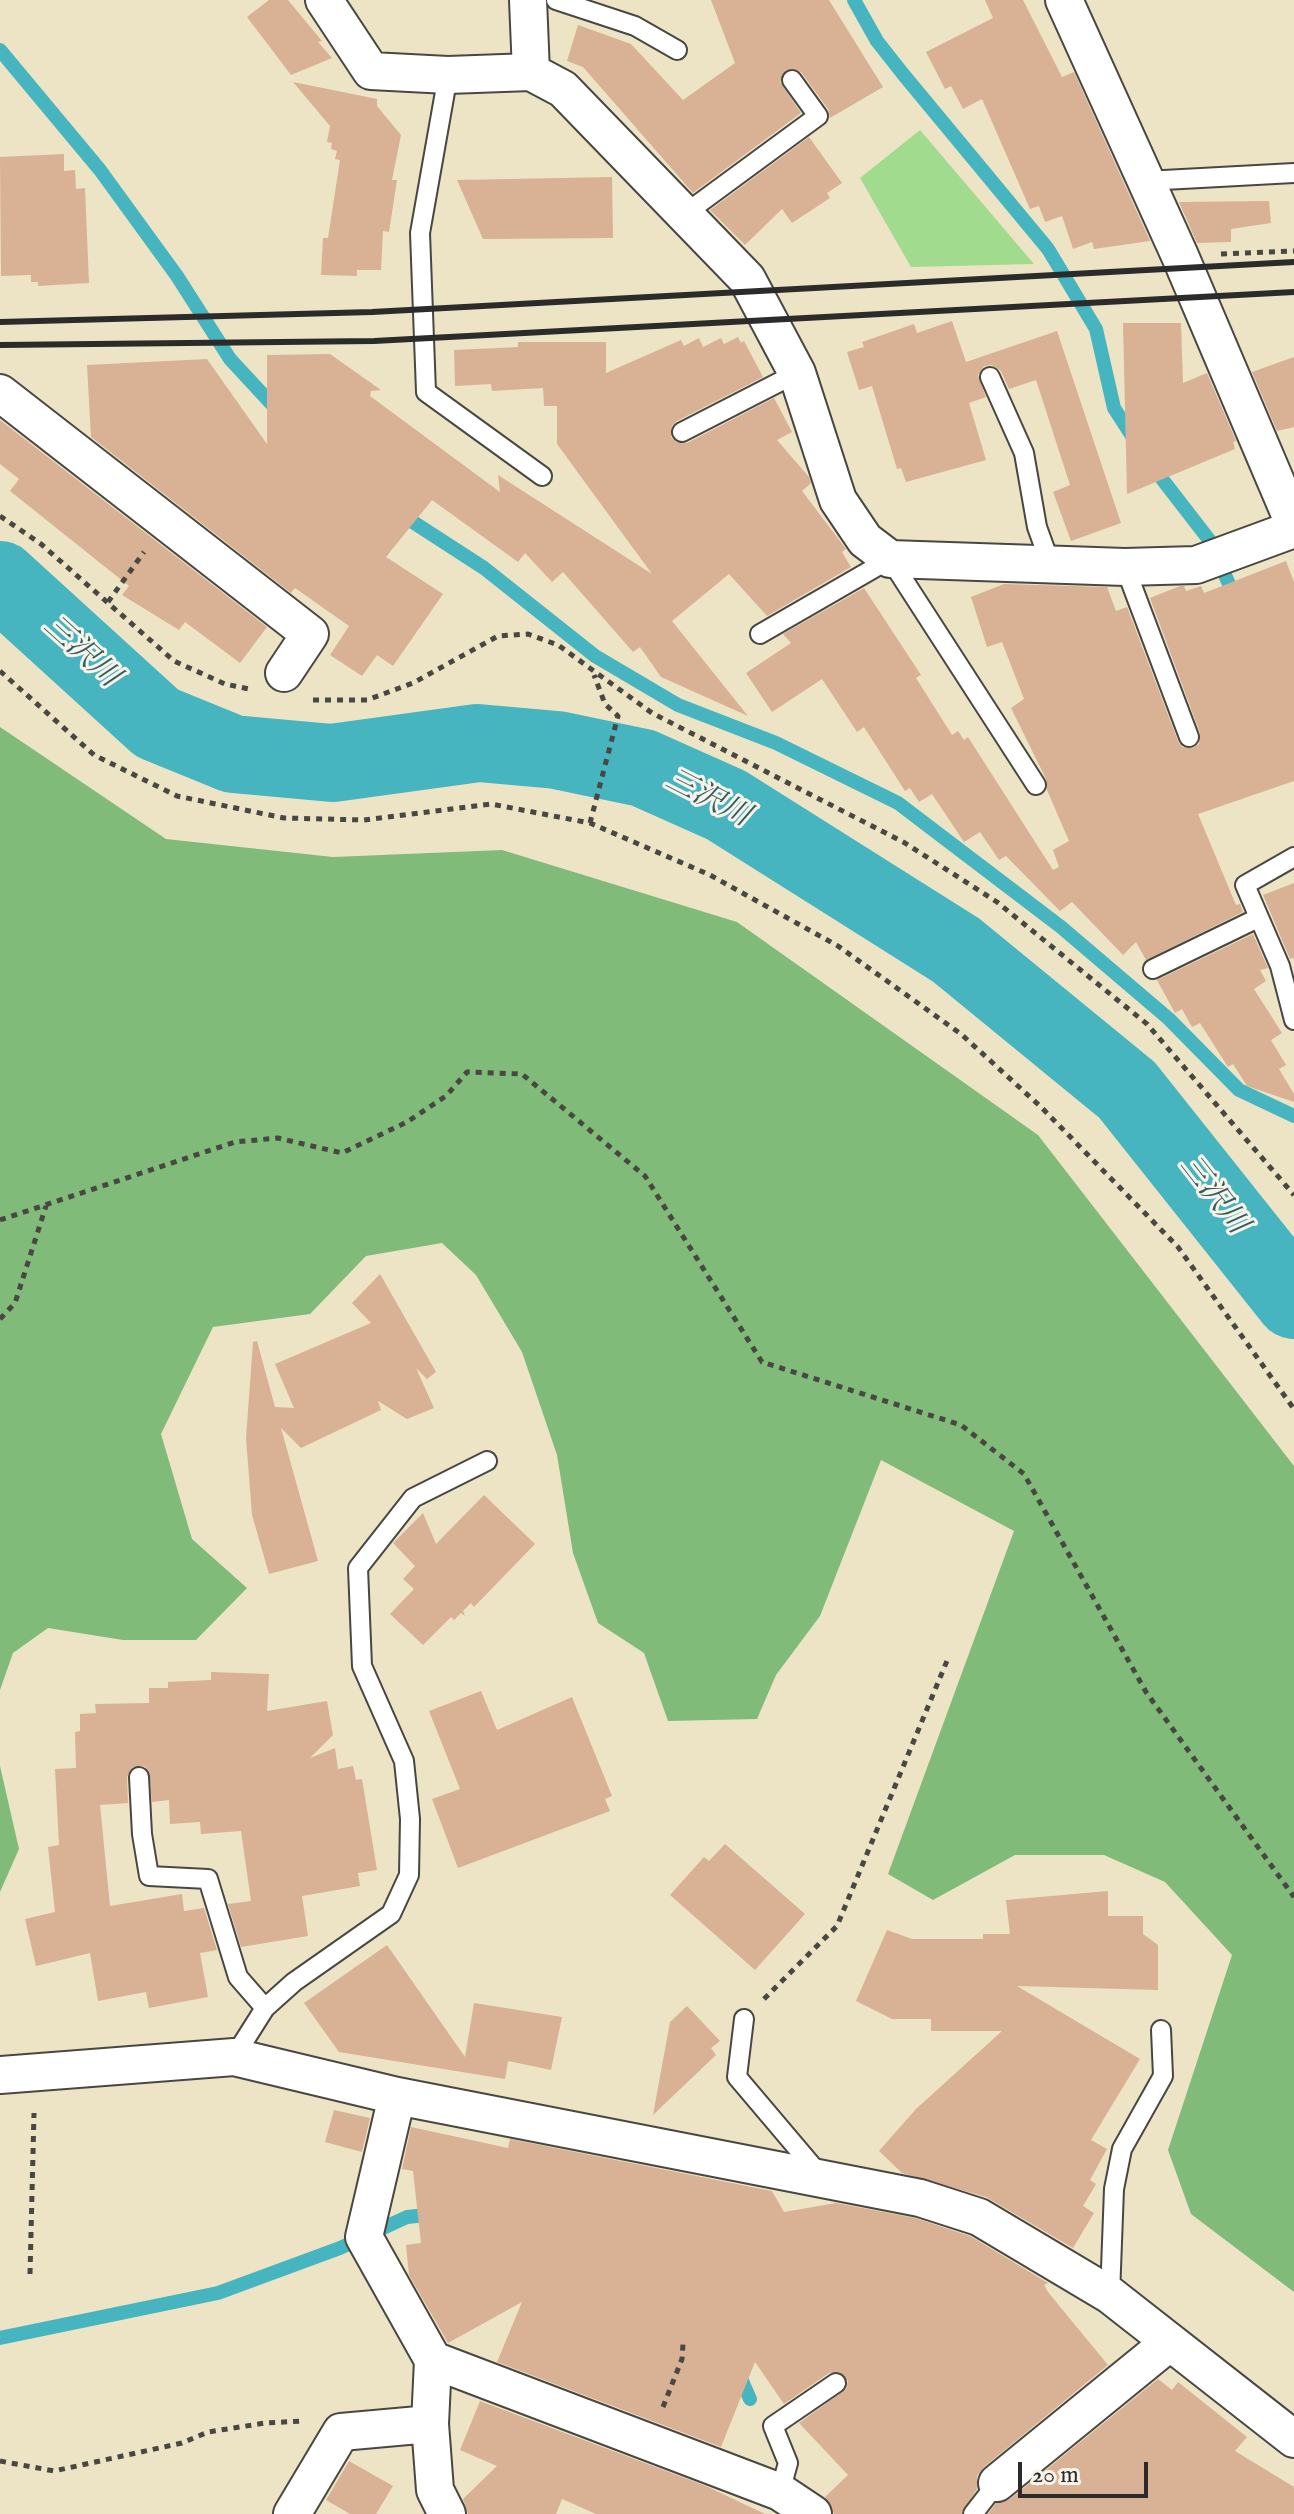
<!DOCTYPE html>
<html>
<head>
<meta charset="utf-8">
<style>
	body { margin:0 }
	#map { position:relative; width:1294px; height:2514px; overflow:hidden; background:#ede4c6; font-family:"IM FELL English",serif }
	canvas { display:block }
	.scale { position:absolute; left:1018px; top:2462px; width:130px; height:36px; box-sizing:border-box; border:4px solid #2b2b2b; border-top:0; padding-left:10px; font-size:24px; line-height:28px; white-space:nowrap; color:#2b2b2b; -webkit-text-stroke:6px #f7f3e8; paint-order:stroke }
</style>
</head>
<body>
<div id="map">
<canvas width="1294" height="2514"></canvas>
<div class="scale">20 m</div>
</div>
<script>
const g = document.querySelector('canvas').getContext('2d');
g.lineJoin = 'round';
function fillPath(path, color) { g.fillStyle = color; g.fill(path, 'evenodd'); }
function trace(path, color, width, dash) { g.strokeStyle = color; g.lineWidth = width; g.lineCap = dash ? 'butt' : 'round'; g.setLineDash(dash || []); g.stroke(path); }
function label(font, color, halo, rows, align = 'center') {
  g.font = font + ' "IM FELL English","Noto Serif JP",serif'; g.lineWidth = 6; g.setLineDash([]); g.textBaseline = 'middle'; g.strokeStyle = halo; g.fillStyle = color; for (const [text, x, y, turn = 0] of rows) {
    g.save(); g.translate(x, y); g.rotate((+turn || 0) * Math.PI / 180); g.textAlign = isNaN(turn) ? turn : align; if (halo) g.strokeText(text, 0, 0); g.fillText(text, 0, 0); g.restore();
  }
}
fillPath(new Path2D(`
	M920 130 1034 264 911 267 860 178Z`), '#a1db8e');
fillPath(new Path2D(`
	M0 727 166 839 333 857 502 850 737 922 1038 1135 1294 1466V2292L1191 2214 1168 2150 1232 1955 1165 1882 1104 1855H1015L933 1900 888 1874 1014 1531 881 1460 820 1616 776 1675 757 1719 668 1721 644 1653 598 1623 573 1553 557 1455 522 1352 476 1275 442 1243 366 1256 310 1314 213 1327 161 1434 192 1539 247 1588 196 1640H123L48 1628 13 1653 0 1690Z
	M0 1766 19 1849 0 1892Z`), '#80bb79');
trace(new Path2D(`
	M854 0 877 41 903 74 1048 249 1096 329 1114 408 1134 439
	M0 50 100 170 177 276 230 359 280 413
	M1152 466 1210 541 1236 600
	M399 513 484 568 595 656 678 705 776 743 898 803 1061 927 1169 1019 1239 1090 1294 1116
	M0 2338 218 2293 340 2248 407 2217 436 2214
	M738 2372 750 2399`), '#46b5bf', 14);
trace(new Path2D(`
	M0 580 157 723 233 754 332 763 478 743 557 750 643 768 726 805 956 950 1127 1090 1294 1300`), '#46b5bf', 78);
fillPath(new Path2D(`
	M269 0H288L322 41 318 42 332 58 291 75 247 17Z
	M711 0H829L883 87 830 118 828 109 801 72 786 70 780 82 801 113 693 193 583 67 567 61 578 25 631 44 683 100 735 63Z
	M985 0H1023L1062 77 1074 72 1150 241 1094 249 1092 242 1073 249 1062 216 1045 222 1039 206 1030 209 982 99 963 109 951 86 945 89 926 52 993 18Z
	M293 82 377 99V106L401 135 392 180H397L389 232 383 231 381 270H357V276L321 275 323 238H328L340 160 335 159 337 151 331 149 332 143 327 142 330 126Z
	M809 137 842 183 827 193 830 198 792 223 782 209 745 245 710 210Z
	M64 154V171L75 170 76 189 85 188 89 283 38 286V282H31V275L1 276 0 157Z
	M612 177 613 238 483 239 457 180Z
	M1269 201 1271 223 1231 229V242L1197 243 1179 202Z
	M952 321 966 362 1057 331 1121 523 1071 541 1053 492 1070 485 1036 380 1009 389 1001 371 992 365 984 366 978 375 986 397 969 403 986 460 906 482 901 468 897 469 872 386 859 390 847 352 864 347 862 342 914 324 917 333Z
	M1123 323H1181L1183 383 1207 373 1236 441 1233 442 1235 449 1127 494Z
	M738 337 741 343 744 341 763 377 677 421 672 426 671 437 676 442 687 443 774 398 792 432 777 440 809 477 811 483 802 491 846 549 842 552 851 567 767 616 729 574 672 621 748 716 661 677 640 647 633 652 563 572 552 582 525 553 518 562 432 500 386 557 443 594 393 666 377 655 362 676 330 655 349 626 295 588 291 593 91 437 87 365 207 359 267 444V355L330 354 381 390 371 391 370 396 500 492 498 475 652 574 557 444V406H544L543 388 492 391 491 384 455 386 454 350 518 347V342H606V373L681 340 684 346 699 338 703 347 721 338 724 344Z
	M1294 357V427L1277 431 1252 372Z
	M0 420 267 627 240 663 185 622 179 630 122 595 129 586 10 491 19 479 0 464Z
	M1286 561 1294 582V781L1198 814 1236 905 1240 904 1243 912 1146 960 1136 942 1123 955 1072 902 1060 911 1006 856 999 860 980 832 964 842 932 794 919 802 910 788 905 791 864 727 857 732 822 679 772 712 746 673 791 643 783 634 864 588 921 675 916 678 952 735 958 731 964 740 968 737 1053 870 1059 867 1053 850 1069 841 1047 790 1046 779 1011 708 1024 699 1002 642 987 647 971 597 1004 584 1107 587 1116 611 1127 607 1178 741 1182 747 1192 748 1199 744 1200 733 1150 598 1180 586H1184L1186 591 1201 586 1204 593Z
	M1294 883V958L1290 959 1263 895Z
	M1253 934 1268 968 1260 970 1266 981 1254 989 1282 1033 1271 1040 1286 1065 1279 1069 1294 1094V1102L1247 1086 1233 1064 1228 1067 1200 1023 1192 1027 1182 1009 1175 1013 1157 980Z
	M380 1274 436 1372 427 1379 416 1368 434 1408 407 1419 378 1401 381 1410 301 1448 281 1428 318 1561 269 1574 252 1515 246 1438 253 1342 257 1341 275 1407 294 1408 275 1364 371 1323 352 1303Z
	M484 1495 535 1544 474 1607 471 1603 463 1611 465 1616 461 1613 454 1620 451 1617 423 1645 390 1614 414 1589 403 1579 415 1566 393 1543 423 1513 436 1544Z
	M211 1672 269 1674 267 1711 327 1701 333 1735 310 1758 335 1748 338 1769 353 1766 356 1780 362 1779 377 1870 358 1873 360 1886 302 1896 308 1936 241 1947 228 1904 251 1901 241 1831 201 1834 200 1822 170 1824 169 1800 152 1802 149 1771 144 1766 133 1767 127 1777 128 1803 100 1805 110 1906 182 1894 184 1911 204 1908 217 1950 200 1953 208 1997 149 2008 146 1992 98 2001 90 1953 36 1966 25 1919 55 1912 48 1847 59 1845 55 1769 76 1768 75 1732 80 1731V1714L96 1713 95 1704 149 1703V1688H168V1682L211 1680Z
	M481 1691 497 1730 572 1697 612 1796 605 1799 610 1811 458 1868 432 1799 460 1789 429 1711Z
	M725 1844 805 1914 755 1970 670 1895 704 1857 709 1861Z
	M1108 1891V1916H1143V1934L1158 1945V1990L1017 1986 1140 2059 1091 2140 1107 2149 1090 2180 1096 2184 1083 2206 1094 2213 1073 2248 986 2197 902 2173 879 2151 916 2109 1002 2031H931V2019H892L856 2001 887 1930 912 1939H983V1934H1010L1006 1900Z
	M387 1945 465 2057 474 2003 562 2017 551 2070 508 2061 505 2079 339 2052 304 2003Z
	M687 2006 720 2041 711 2048 716 2055 653 2115 670 2022Z
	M334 2110 370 2118 362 2152 325 2142Z
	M411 2127 508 2148 510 2139 772 2191 784 2212 836 2203 915 2218 970 2236 1048 2283 1044 2285 1048 2292 1108 2365 984 2467 977 2476V2489L961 2514H834L825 2497 848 2475 799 2423 846 2389 848 2381 840 2372 829 2373 784 2404 755 2362 721 2447 497 2362 522 2302 448 2343 409 2275 406 2245 421 2243 413 2171 402 2169Z
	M1158 2379 1172 2390 1178 2382 1247 2437 1235 2451 1294 2487V2514H988L996 2503 1010 2499Z
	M480 2401 706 2486 765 2514H596L562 2499 556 2514H468L463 2499 497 2466 460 2450Z
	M349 2461 393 2486 376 2514H350L326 2500Z`), '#d9b195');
const lane = new Path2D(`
	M556 0 635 26 677 50
	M448 75 420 233 426 392 542 476
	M1145 181 1294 173
	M686 213 818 116 792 80
	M990 377 1024 453 1037 527 1050 563
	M682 432 797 373
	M1125 567 1189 737
	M760 634 890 559 1036 785
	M1294 857 1245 885 1280 966 1294 1020
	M1153 969 1258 918
	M139 1777 142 1834 149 1876 208 1879 238 1977 265 2008
	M744 2019 737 2077 820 2175
	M234 2057 265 2008 294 1982 391 1914 409 1875 410 1819 404 1761 362 1666 358 1568 413 1498 487 1461
	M1110 2295 1114 2189 1122 2149 1163 2076 1161 2030
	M780 2492 788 2463 773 2426 836 2383
	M973 2514 997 2483`);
const street = new Path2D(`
	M324 0 371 71 448 75 531 72 563 89 747 279 797 373 838 500 865 540 890 559 1125 567 1196 565 1294 529
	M528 0 531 72
	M1064 0 1180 256 1294 524
	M0 393 310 634 284 673
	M0 2075 234 2057 397 2096 920 2198 979 2217 1110 2295 1294 2439
	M397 2096 364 2237 433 2360 430 2424 435 2490 447 2514
	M433 2360 780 2492 813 2514
	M997 2483 1170 2342
	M292 2514 341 2432 430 2424`);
trace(lane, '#484742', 22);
trace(street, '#484742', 40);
trace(new Path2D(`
	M1221 254 1294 251
	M0 516 41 544 174 661 225 684 249 689
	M108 602 144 552
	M0 671 94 755 177 796 284 818 364 820 491 804 590 823 710 875 838 946 961 1034 1041 1107 1178 1247 1294 1409
	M313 700H367L413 683 498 636 528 634 558 645 652 713 905 843 997 902 1147 1024 1294 1195
	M590 823 618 716 605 704 594 675
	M0 1220 235 1142 278 1138 342 1153 407 1122 446 1096 467 1072 522 1074 645 1176 762 1362 961 1425 1024 1474 1146 1692 1294 1897
	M0 1319 15 1303 46 1206
	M764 1999 837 1926 949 1656
	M30 2274 34 2113
	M663 2407 682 2359 683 2344
	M0 2461 54 2471 182 2443 208 2432 265 2423 302 2421`), '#484742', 5, [6, 6]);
trace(lane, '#fff', 18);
trace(street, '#fff', 36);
trace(new Path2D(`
	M0 322 372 312 1294 262
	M0 345 374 341 1294 292`), '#2b2b2b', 6);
label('italic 30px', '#345b5f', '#f7f3e8', [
	["三沢川",80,653,42],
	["三沢川",707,800,27],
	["三沢川",1212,1196,52]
]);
</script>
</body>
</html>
